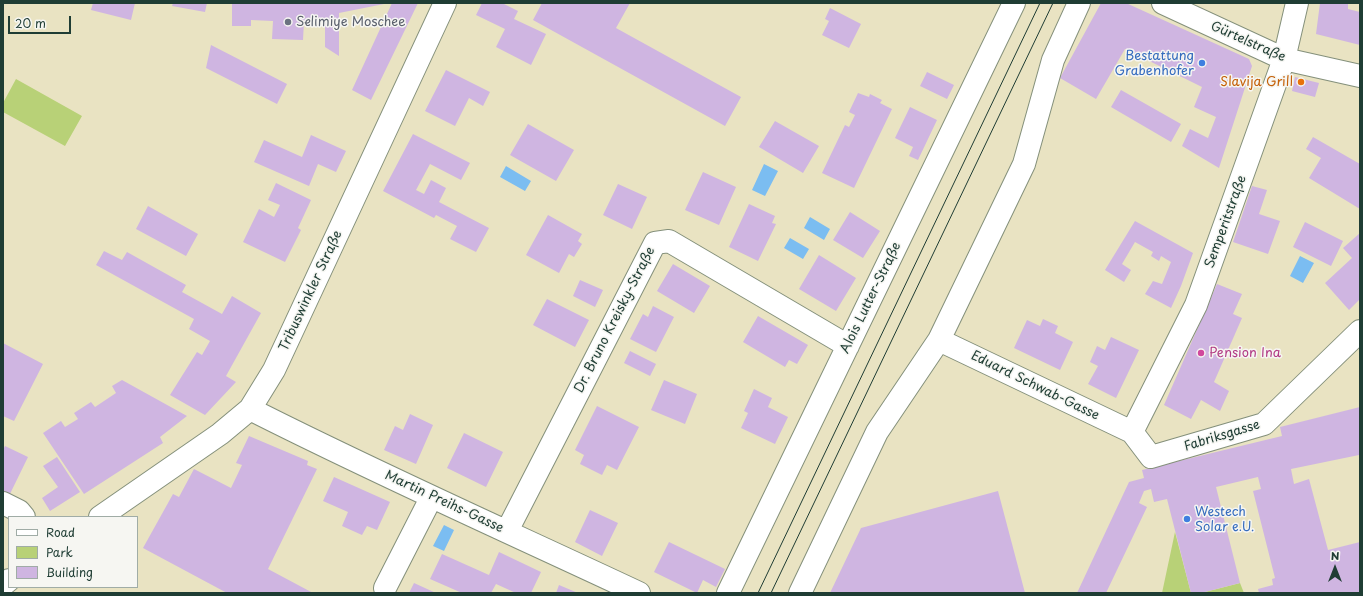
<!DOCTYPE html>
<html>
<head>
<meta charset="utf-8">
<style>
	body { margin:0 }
	#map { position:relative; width:1363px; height:596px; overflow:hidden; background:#e9e3c2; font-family:"Playpen Sans",sans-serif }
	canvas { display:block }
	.frame { position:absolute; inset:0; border:4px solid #1f3d34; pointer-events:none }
	.legend { position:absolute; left:8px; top:516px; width:130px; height:72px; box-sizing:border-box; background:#f6f6f2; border:1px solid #a0aca6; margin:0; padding:5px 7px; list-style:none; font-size:12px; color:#1f3d34 }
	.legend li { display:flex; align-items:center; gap:8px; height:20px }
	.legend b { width:20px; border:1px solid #a0aca6 }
	.north { position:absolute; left:1315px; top:548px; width:40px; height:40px; -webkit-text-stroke:3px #f6f6f2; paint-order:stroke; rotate:0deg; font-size:11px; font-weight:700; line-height:16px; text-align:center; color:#1f3d34 }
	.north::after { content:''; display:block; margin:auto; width:14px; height:18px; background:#1f3d34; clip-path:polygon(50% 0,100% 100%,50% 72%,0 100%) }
	.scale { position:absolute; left:8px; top:16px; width:63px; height:18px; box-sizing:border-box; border:2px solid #1f3d34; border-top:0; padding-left:5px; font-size:12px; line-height:14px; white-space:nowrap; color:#1f3d34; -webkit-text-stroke:3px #f6f6f2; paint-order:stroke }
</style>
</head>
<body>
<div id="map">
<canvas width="1363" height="596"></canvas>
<div class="frame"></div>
<ul class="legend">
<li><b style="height:5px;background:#fff"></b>Road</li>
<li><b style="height:11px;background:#b8d177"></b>Park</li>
<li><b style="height:11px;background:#cfb5e1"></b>Building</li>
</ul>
<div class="north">N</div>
<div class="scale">20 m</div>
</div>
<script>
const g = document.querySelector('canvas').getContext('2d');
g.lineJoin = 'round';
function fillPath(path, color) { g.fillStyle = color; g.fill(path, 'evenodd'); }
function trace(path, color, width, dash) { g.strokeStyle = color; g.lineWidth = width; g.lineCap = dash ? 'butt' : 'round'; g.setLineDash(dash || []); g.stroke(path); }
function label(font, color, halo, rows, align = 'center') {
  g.font = font + ' "Playpen Sans",sans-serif'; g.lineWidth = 3; g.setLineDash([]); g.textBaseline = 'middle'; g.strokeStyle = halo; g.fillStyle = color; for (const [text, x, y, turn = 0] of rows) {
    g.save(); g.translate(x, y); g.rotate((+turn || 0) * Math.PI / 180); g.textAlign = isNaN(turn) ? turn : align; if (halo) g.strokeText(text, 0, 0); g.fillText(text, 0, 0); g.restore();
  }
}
fillPath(new Path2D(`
	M16 79 82 116 65 146 3 112V103Z
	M1175 532 1191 593H1162Z
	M1240 583 1244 593H1201Z`), '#b8d177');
fillPath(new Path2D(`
	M764 164 778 171 765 196 752 190Z
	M506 166 531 181 525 191 500 177Z
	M810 217 830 229 824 240 804 228Z
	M790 238 809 249 803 259 784 248Z
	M1300 256 1314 263 1303 283 1290 276Z
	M444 525 454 530 444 551 433 546Z`), '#7bbdf1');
fillPath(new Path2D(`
	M93 3H135L131 20 91 10Z
	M173 3H207L205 12 172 6Z
	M232 3H383L384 4 339 13V56L325 47V22L304 21 303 40 272 39 273 21 251 20V26H232Z
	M392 3H418L371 100 352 90Z
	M482 3H502L518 11 514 19 546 34 531 65 496 47 505 29 476 15Z
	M542 3H630L616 28 741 97 725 126 533 20Z
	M1101 3H1126L1249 59 1252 66 1219 168 1182 146 1190 129 1208 138 1216 117 1194 107 1202 87 1125 49 1096 99 1060 78Z
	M1320 3H1348V9L1360 12V45L1316 34Z
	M830 8 861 24 849 48 822 35 829 21 825 19Z
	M211 45 287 84 277 104 206 68Z
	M446 70 490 92 483 106 469 98 455 126 425 111Z
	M927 72 954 85 947 99 920 86Z
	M1295 77 1319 83 1315 97 1292 91Z
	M1121 90 1181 124 1171 142 1111 107Z
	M858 93 869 97 870 94 882 100 880 103 892 109 854 188 822 173 845 125 849 127 855 115 849 112Z
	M910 107 937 120 918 160 909 156 913 147 895 138Z
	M775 121 819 146 803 173 759 147Z
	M528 124 574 150 556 181 510 155Z
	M413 134 470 163 461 180 430 164 416 190 424 194 431 180 446 188 439 202 489 228 476 252 450 239 457 226 436 215 434 218 383 191Z
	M311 135 346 151 336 172 318 164 309 186 254 162 264 140 302 157Z
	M1313 137 1360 164V209L1309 178 1321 158 1306 149Z
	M703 172 736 187 719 225 685 210Z
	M276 183 311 200 298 228 301 230 285 262 243 242 259 209 274 217 280 205 268 200Z
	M618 184 647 197 632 229 603 215Z
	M1252 186 1267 190 1259 214 1280 221 1268 254 1233 242Z
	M749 204 775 216 772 223 776 224 758 261 729 247Z
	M148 206 198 234 186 256 136 229Z
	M850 212 880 231 863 258 833 240Z
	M548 215 582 234 578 241 582 244 574 257 569 254 559 273 526 255Z
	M1135 221 1193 253 1181 286 1171 308 1145 294 1153 281 1162 284 1171 262 1161 256 1159 261 1151 256 1153 252 1135 242 1122 264 1131 270 1124 282 1105 270Z
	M1305 222 1343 241 1331 266 1293 247Z
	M1360 233V299L1349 310 1325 283 1352 258 1343 248Z
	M104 251 122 260 127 252 186 285 182 292 222 314 232 296 261 313 226 376 236 382 205 415 170 395 197 352 202 355 210 341 189 329 194 319 96 265Z
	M819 255 856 278 836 311 799 289Z
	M673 264 710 286 694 313 657 291Z
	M580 280 603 290 595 307 573 296Z
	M1217 284 1242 294 1233 314 1242 318 1214 382 1229 391 1220 411 1201 400 1191 419 1164 405Z
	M547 299 589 320 575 347 533 325Z
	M653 306 674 317 656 352 630 339 643 314 648 317Z
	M758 316 808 345 797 364 789 360 785 367 743 342Z
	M1043 319 1058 326 1055 333 1073 342 1060 370 1014 348 1027 320 1040 326Z
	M1111 337 1139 350 1116 398 1088 384 1098 366 1090 362 1097 346 1105 350Z
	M3 343 43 364 14 421 3 416Z
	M630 351 656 364 650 376 624 363Z
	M122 380 187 416 160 437 163 443 84 494 43 433 61 421 65 427 78 419 74 413 91 402 95 407 116 393 112 386Z
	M664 380 697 394 685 424 651 410Z
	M754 389 772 398 768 407 788 417 775 444 741 428 748 413 744 411Z
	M597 406 639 427 617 470 607 465 602 475 580 464 584 455 575 450Z
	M1360 407V459L1359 455 1291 469 1294 484 1309 479 1328 550 1360 542V593H1259L1258 589 1273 585 1272 579 1275 578 1253 491 1261 489 1258 477 1216 487 1240 583 1201 593H1191L1167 499 1154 502 1151 489 1144 491 1139 503 1147 507 1106 593H1077L1129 482 1144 478 1142 470 1282 436 1280 427Z
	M410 414 433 425 416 464 384 450 395 426 403 430Z
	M464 433 503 452 486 487 447 468Z
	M249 436 308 461 307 465 317 469 268 569 313 593H227L143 548 173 494 179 497 194 469 231 488 242 465 236 463Z
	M5 446 28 457 8 498 3 495V450Z
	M57 457 80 492 50 511 42 498 58 487 43 466Z
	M334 477 390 502 377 530 367 526 362 535 342 526 348 512 323 501Z
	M998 491 1025 593H830L861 528Z
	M590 510 618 523 602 556 575 542Z
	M669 542 725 569 716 587 703 580 697 593 654 572Z
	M499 552 541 572 531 593H516L496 584 491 593H462L430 579 442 554 489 575Z
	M414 583 436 593H409Z
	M559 585 578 593H556Z`), '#cfb5e1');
const minor = new Path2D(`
	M1163 3 1284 59 1360 76
	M939 340 1132 432 1151 457 1264 424 1360 331
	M250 409C378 474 509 532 639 593
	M1132 432 1196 305 1284 59 1297 3
	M3 503 19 511 24 517
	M100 517 220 434 250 409 274 370 445 3
	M507 531 655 243 669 241 848 346
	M3 585 9 580
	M385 588 431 498
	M728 593 1014 3
	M800 593 877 432 939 340 1024 164 1053 60 1079 3`);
trace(minor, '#84907b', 24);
trace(minor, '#fff', 22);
trace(new Path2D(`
	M758 593 1040 3
	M771 593 1053 3`), '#1f3d34', 1);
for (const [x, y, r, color] of [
	[288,22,4,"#6b7280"],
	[1202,63,4,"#3f7fe0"],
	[1301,82,4,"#e8710a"],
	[1201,353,4,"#d1479c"],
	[1187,519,4,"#3f7fe0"]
]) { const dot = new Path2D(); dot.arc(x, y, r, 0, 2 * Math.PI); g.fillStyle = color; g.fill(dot); trace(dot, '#f6f6f2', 1.5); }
label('13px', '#5b616d', '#f6f6f2', [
	["Selimiye Moschee",296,22]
], 'left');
label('13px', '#1f3d34', '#f6f6f2', [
	["Gürtelstraße",1248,42,24],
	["Semperitstraße",1226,222,-70],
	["Tribuswinkler Straße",311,291,-65],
	["Alois Lutter-Straße",871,298,-64],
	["Dr. Bruno Kreisky-Straße",615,320,-63],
	["Eduard Schwab-Gasse",1035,386,26],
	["Fabriksgasse",1222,436,-17],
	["Martin Preihs-Gasse",444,502,25]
]);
label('13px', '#366cbe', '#f6f6f2', [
	["Bestattung",1194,56],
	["Grabenhofer",1194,71],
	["Westech",1195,512,"left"],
	["Solar e.U.",1195,527,"left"]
], 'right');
label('13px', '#c56008', '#f6f6f2', [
	["Slavija Grill",1293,82]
], 'right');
label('13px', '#b23c85', '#f6f6f2', [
	["Pension Ina",1209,353]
], 'left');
</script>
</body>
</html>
